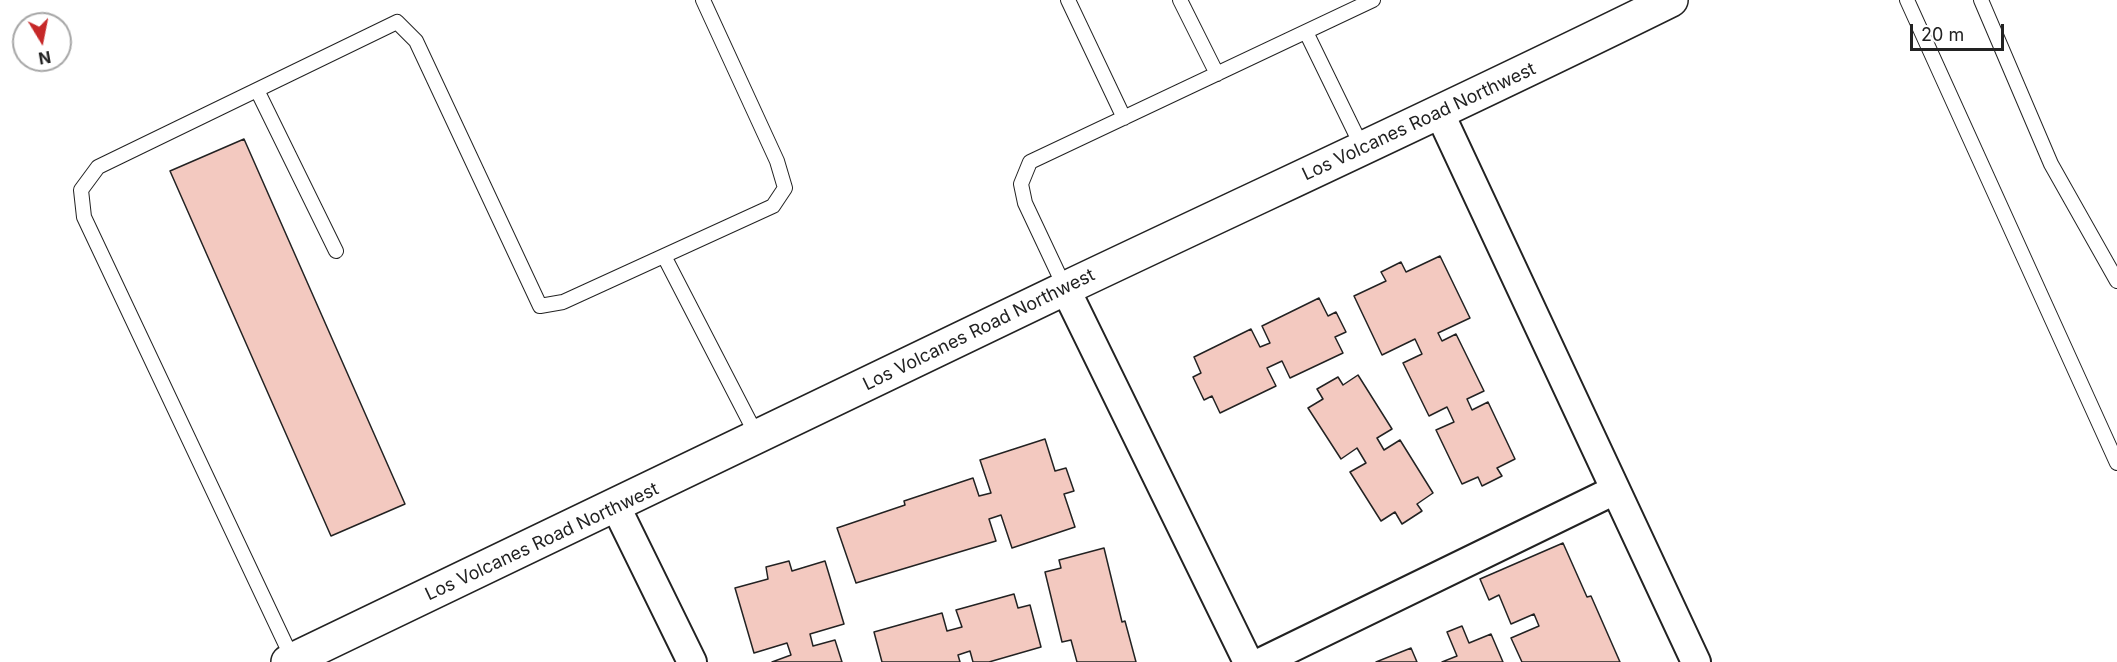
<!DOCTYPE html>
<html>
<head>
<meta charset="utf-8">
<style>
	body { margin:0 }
	#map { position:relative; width:2117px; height:662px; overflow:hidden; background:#fff; font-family:Inter,sans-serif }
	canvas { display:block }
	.north { position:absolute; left:12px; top:12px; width:60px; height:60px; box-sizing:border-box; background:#fff; border:2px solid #a7a7a7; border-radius:50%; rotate:170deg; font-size:16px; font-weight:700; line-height:24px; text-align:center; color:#222 }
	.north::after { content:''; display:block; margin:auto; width:21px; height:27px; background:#c62828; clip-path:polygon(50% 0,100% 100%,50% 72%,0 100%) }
	.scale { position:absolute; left:1910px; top:24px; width:94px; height:27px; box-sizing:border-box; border:3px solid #222; border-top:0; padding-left:8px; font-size:18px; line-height:21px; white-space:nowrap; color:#222; -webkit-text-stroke:4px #fff; paint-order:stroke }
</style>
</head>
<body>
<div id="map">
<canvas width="2117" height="662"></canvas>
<div class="north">N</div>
<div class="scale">20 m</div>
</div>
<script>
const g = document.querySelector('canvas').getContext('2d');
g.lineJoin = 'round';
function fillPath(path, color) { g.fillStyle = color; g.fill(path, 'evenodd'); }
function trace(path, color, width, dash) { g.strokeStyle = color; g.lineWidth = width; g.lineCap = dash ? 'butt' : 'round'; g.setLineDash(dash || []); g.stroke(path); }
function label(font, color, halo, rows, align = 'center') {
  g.font = font + ' Inter,sans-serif'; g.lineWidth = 4.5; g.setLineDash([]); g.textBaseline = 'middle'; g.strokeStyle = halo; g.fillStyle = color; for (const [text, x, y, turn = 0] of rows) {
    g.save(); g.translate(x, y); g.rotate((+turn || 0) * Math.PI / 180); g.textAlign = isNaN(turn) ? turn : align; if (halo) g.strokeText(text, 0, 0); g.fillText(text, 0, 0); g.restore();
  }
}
const building = new Path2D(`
	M244 139 405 504 331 536 170 171Z
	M1440 256 1470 318 1438 333 1442 341 1456 334 1484 391 1467 399 1472 410 1488 402 1515 459 1497 468 1502 476 1482 486 1478 477 1462 484 1436 430 1454 422 1447 407 1429 416 1403 363 1422 354 1415 339 1382 355 1354 296 1386 281 1381 272 1401 262 1406 272Z
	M1319 298 1328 316 1336 312 1346 332 1335 337 1343 353 1290 378 1282 361 1267 368 1276 386 1220 413 1212 396 1204 400 1193 377 1201 373 1194 357 1251 329 1260 347 1270 343 1262 326Z
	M1358 375 1392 429 1377 438 1384 450 1400 440 1433 493 1417 504 1422 511 1402 524 1395 512 1381 521 1350 472 1366 463 1357 448 1341 459 1308 408 1323 399 1317 389 1338 377 1343 385Z
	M1045 439 1055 471 1066 468 1074 491 1064 494 1075 527 1012 548 1001 515 989 519 996 541 856 583 837 528 905 505 904 501 973 478 979 496 991 493 980 460Z
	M1563 543 1587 597 1591 596 1620 662H1522L1511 638 1539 626 1534 614 1511 624 1499 595 1489 600 1480 579Z
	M1104 548 1122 622 1125 621 1136 662H1077L1071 640 1062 642 1045 572 1061 568 1059 560Z
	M789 561 792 571 825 561 844 624 810 634 813 646 835 640 842 662H772L791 655 787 643 754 653 735 588 768 579 766 567Z
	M1014 594 1018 608 1030 605 1041 647 989 662H973L970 651 958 655 960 662H882L874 632 942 613 947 631 962 627 956 610Z
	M1462 626 1469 643 1491 634 1503 662H1442L1457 656 1447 632Z
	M1411 648 1417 662H1376Z`);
fillPath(building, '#f3c9c0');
trace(building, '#222', 1.5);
const lane = new Path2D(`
	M1068 0 1124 118
	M1180 0 1217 74
	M1907 0 2117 463
	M1981 0 2051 164 2117 281
	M1306 32 1363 149
	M257 90 336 251
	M664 256 757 436
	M1065 288 1025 203 1021 184 1030 162 1373 0
	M293 660 84 217 81 190 98 167 397 22 416 41 540 306 563 302 773 206 785 188 777 161 703 0`);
const street = new Path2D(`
	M1440 114 1696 662
	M1065 288 1248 662
	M616 507 692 662
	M1262 662 1615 490`);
const secondary = new Path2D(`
	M288 662C548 539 806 411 1066 288 1268 192 1471 99 1671 0`);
trace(lane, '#222', 16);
trace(street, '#222', 32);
trace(secondary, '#222', 36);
trace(lane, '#fff', 14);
trace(street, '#fff', 28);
trace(secondary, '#fff', 33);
label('18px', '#222', '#fff', [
	["Los Volcanes Road Northwest",1419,122,-25],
	["Los Volcanes Road Northwest",979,330,-26],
	["Los Volcanes Road Northwest",542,542,-25]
]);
</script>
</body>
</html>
